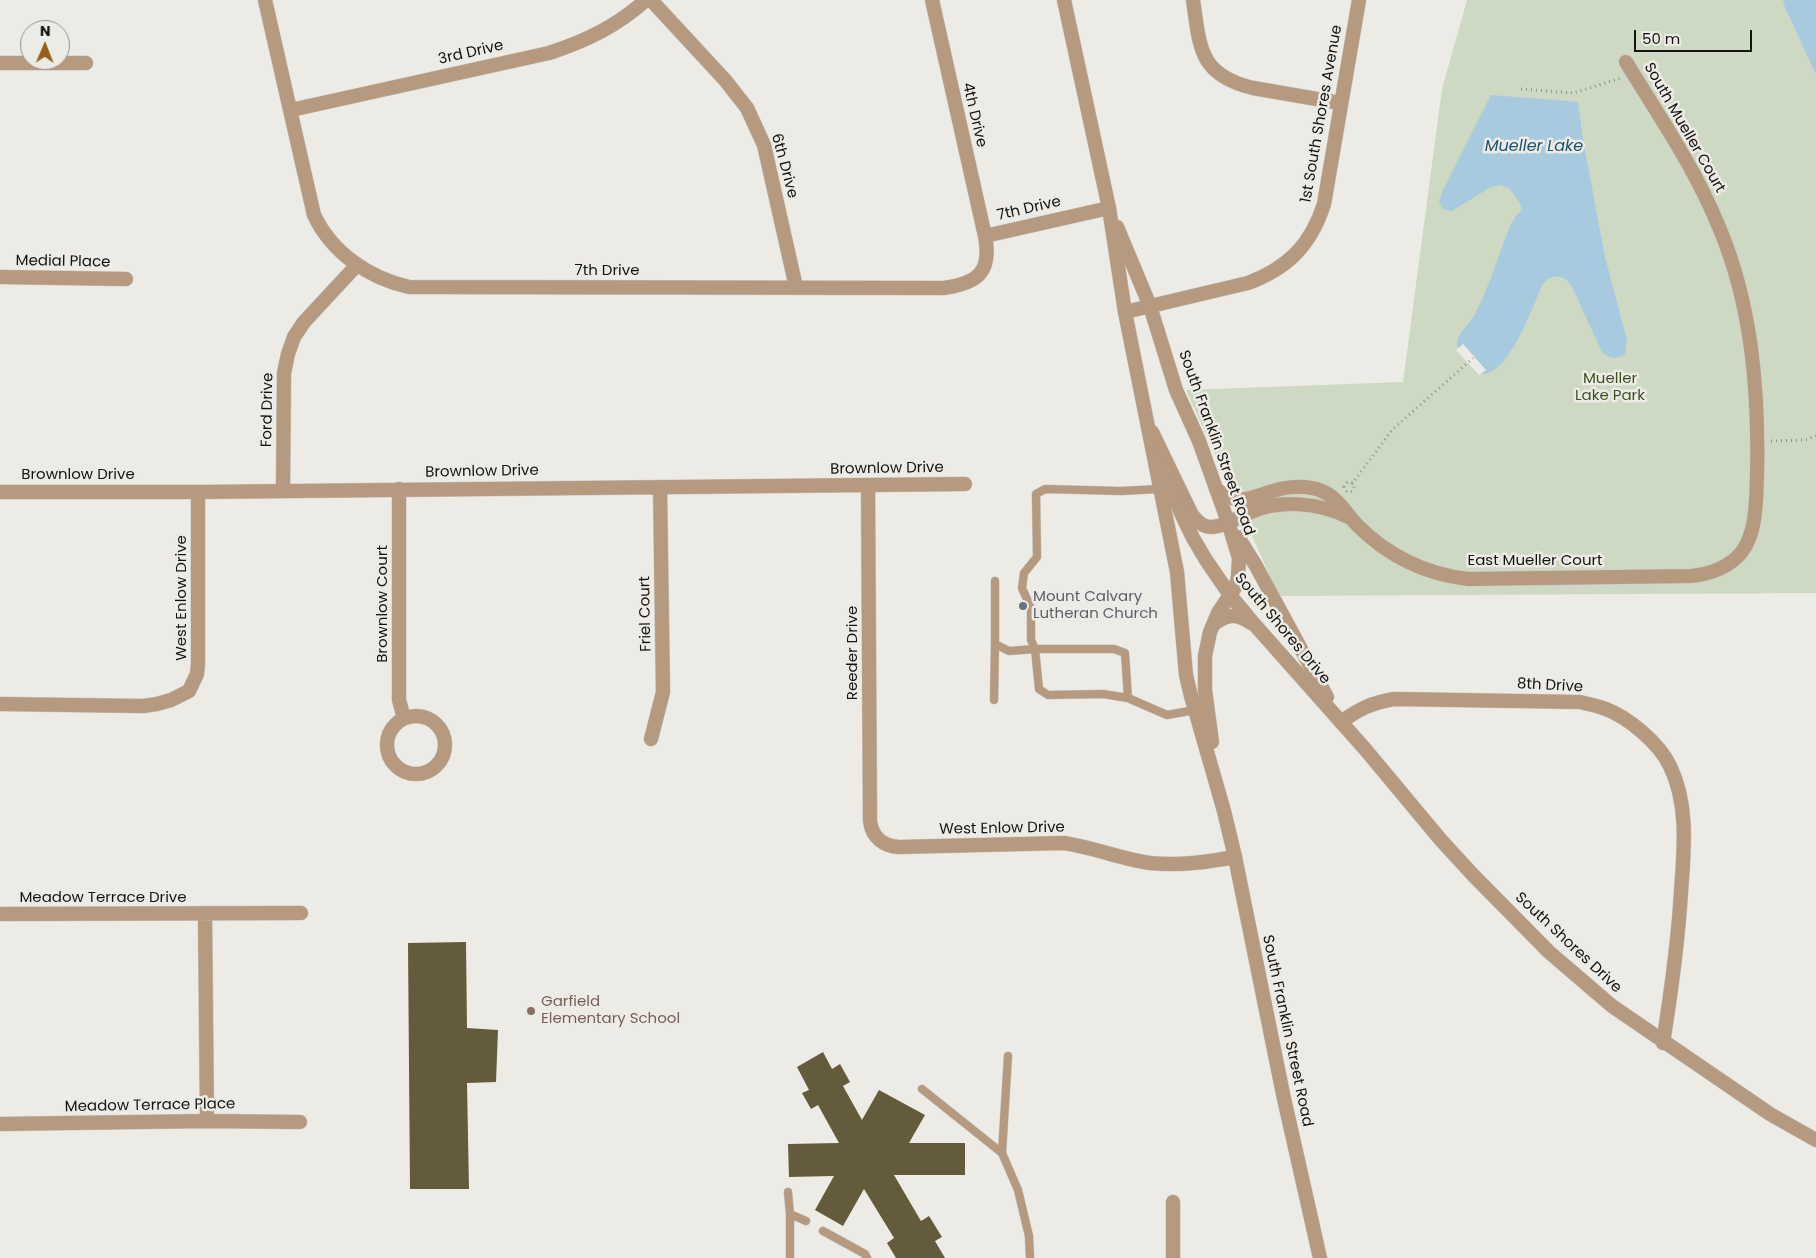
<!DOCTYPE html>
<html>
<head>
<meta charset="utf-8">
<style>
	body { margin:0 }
	#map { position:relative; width:1816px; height:1258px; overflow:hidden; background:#edebe5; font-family:Poppins,sans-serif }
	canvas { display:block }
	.north { position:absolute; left:20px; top:20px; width:50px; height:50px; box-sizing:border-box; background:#edebe5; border:1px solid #969590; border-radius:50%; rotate:1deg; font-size:14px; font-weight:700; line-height:20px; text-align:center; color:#131310 }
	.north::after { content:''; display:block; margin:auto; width:18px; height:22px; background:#955f17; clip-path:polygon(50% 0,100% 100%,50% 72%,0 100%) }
	.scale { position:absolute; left:1634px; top:30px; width:118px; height:22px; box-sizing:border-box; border:2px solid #131310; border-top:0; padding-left:6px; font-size:15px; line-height:18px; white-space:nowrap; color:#131310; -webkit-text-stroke:4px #edebe5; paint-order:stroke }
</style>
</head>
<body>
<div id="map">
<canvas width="1816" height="1258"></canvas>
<div class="north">N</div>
<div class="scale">50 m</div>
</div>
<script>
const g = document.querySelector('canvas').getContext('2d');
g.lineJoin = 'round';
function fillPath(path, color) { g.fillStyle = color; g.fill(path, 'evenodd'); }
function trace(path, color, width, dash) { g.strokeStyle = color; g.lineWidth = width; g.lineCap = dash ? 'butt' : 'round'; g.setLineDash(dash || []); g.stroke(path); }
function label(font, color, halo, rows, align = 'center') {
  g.font = font + ' Poppins,sans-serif'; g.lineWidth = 5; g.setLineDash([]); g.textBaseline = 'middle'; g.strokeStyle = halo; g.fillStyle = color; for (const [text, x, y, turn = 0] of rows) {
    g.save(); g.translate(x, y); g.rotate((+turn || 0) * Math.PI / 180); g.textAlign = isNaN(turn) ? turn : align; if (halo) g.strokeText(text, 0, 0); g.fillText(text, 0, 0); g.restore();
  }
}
fillPath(new Path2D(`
	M1467 0H1783L1816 75V593L1279 596 1186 390 1403 382 1442 89Z`), '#ced9c4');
fillPath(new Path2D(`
	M1783 0H1816V75L1784 5Z
	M1491 95 1578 102 1582 133 1598 220 1605 257 1627 340 1625 354C1616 360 1609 359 1602 352L1572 287C1565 274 1551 273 1542 285 1533 306 1509 376 1481 374 1476 368 1457 352 1457 344 1457 333 1470 324 1475 314 1489 287 1498 257 1509 228L1515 217 1522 210 1520 204 1510 189 1501 185 1491 187 1452 211 1443 209 1439 202 1442 192Z`), '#a7cade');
fillPath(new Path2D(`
	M1463 344 1486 370 1479 375 1456 350Z`), '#edebe5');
fillPath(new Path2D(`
	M466 942 467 1028 498 1030 496 1082 467 1083 469 1189H410L408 943Z
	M823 1052 832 1069 840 1064 850 1082 843 1086 862 1120 879 1090 925 1115 909 1143H965V1175H894L921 1221 929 1216 942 1237 935 1241 945 1258H896L887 1243 894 1238 864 1189 843 1226 815 1210 834 1176 789 1177 788 1144 839 1143 818 1105 811 1109 802 1093 809 1090 797 1067Z`), '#645b3c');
const service = new Path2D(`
	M1159 489 1120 491 1045 489 1036 494 1037 557 1024 573 1022 588 1031 608V640L1035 649 1039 689 1048 695 1103 694 1128 698 1167 715 1195 710
	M995 581V644L1009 651 1035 649H1114L1125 653 1128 698
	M994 700 995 644
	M1008 1056 1002 1153 1018 1190 1029 1236 1030 1258
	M922 1089 1002 1153
	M788 1192 790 1214 806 1221
	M823 1231 865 1254 867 1258
	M790 1258V1214`);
const minor = new Path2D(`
	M265 0 314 215C332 253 369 278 409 287L944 288C978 283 992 272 985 236L1109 208
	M651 0 725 80 747 108 764 145 796 287
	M932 0 985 236
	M1193 0C1200 48 1199 75 1253 88L1340 103
	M0 63H86
	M291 110 549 53C586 41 617 26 646 0
	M0 277 126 279
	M1125 312 1248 283C1288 268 1311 245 1324 204L1359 0
	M1152 432 1192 515C1198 522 1203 527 1211 527 1224 527 1239 517 1251 512 1281 499 1320 503 1348 517
	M868 485 870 821C872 837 883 846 899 847L1063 843C1093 847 1121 859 1150 863 1180 866 1207 862 1235 857
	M399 489V700L404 718
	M1216 489C1238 507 1249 498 1273 491 1288 486 1307 485 1322 491 1337 497 1346 513 1357 525 1388 556 1424 574 1468 579L1691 576C1710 574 1728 568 1741 553 1757 533 1756 500 1757 476 1759 392 1752 305 1719 227 1695 168 1659 116 1626 62
	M283 490 284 373 288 354 294 337 304 322 357 265
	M0 492H198L965 484
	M0 704 143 706 157 704 171 700 189 691 197 674 198 664V492
	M387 745a29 29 0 1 1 58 0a29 29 0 1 1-58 0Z
	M1341 722C1359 709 1371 703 1394 699L1580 702C1589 704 1597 706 1606 709 1629 718 1659 743 1670 766 1689 805 1684 850 1681 892 1678 943 1671 993 1663 1043
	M651 739 663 692 660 487
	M0 914 301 913
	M205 914 207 1121
	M0 1124 207 1121 300 1122
	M1173 1202V1258`);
const tertiary = new Path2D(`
	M1064 0 1109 208 1125 312 1177 572 1186 675 1191 696 1224 811 1235 857 1283 1094 1320 1258
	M1117 227 1150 306 1176 390 1199 441 1228 522 1239 558 1238 576 1236 586 1218 613 1210 632 1205 656V690L1212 742
	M1161 461 1181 513 1193 538 1206 560 1230 595 1254 624 1365 749 1440 839 1473 875 1549 952 1612 1006 1770 1114 1816 1140
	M1238 537 1256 566 1327 697
	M1214 624C1227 614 1237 613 1251 623`);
trace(service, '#cac8c3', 9);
trace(minor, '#cac8c3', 15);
trace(tertiary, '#cac8c3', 15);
trace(new Path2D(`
	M1521 89 1574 93 1621 78
	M1771 441 1805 440 1816 436
	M1344 487a5 5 0 1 1 10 0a5 5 0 1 1-10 0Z
	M1352 484 1392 430 1473 358`), '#92918c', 3, [1, 4]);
trace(service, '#b59a80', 8);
trace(minor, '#b59a80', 14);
trace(tertiary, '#b59a80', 14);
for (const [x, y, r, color] of [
	[1023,606,5,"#6b7280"],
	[531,1011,5,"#8d6e63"]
]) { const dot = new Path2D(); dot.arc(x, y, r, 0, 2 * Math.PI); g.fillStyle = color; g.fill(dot); trace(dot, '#edebe5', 2); }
label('15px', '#131310', '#edebe5', [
	["3rd Drive",471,53,-13],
	["1st South Shores Avenue",1322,114,-80],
	["4th Drive",974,115,77],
	["South Mueller Court",1684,128,60],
	["6th Drive",784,166,75],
	["7th Drive",1029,209,-13],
	["Medial Place",63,262,1],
	["7th Drive",607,271],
	["Ford Drive",268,410,-89],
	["South Franklin Street Road",1216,443,70],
	["Brownlow Drive",887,469,-1],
	["Brownlow Drive",482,472,-1],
	["Brownlow Drive",78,475],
	["East Mueller Court",1535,561],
	["West Enlow Drive",182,598,-90],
	["Brownlow Court",383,604,-90],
	["Friel Court",646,614,-91],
	["South Shores Drive",1282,629,50],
	["Reeder Drive",853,653,-90],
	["8th Drive",1550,686,3],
	["West Enlow Drive",1002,829,-1],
	["Meadow Terrace Drive",103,898],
	["South Shores Drive",1568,943,43],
	["South Franklin Street Road",1287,1031,78],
	["Meadow Terrace Place",150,1106,-1]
]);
label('15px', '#3b5020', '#edebe5', [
	["Mueller",1610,379],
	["Lake Park",1610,396]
]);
label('15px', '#5b616d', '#edebe5', [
	["Mount Calvary",1033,597],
	["Lutheran Church",1033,614]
], 'left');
label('15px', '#785e54', '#edebe5', [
	["Garfield",541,1002],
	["Elementary School",541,1019]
], 'left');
label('italic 16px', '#165672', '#edebe5', [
	["Mueller Lake",1534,147]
]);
</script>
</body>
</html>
